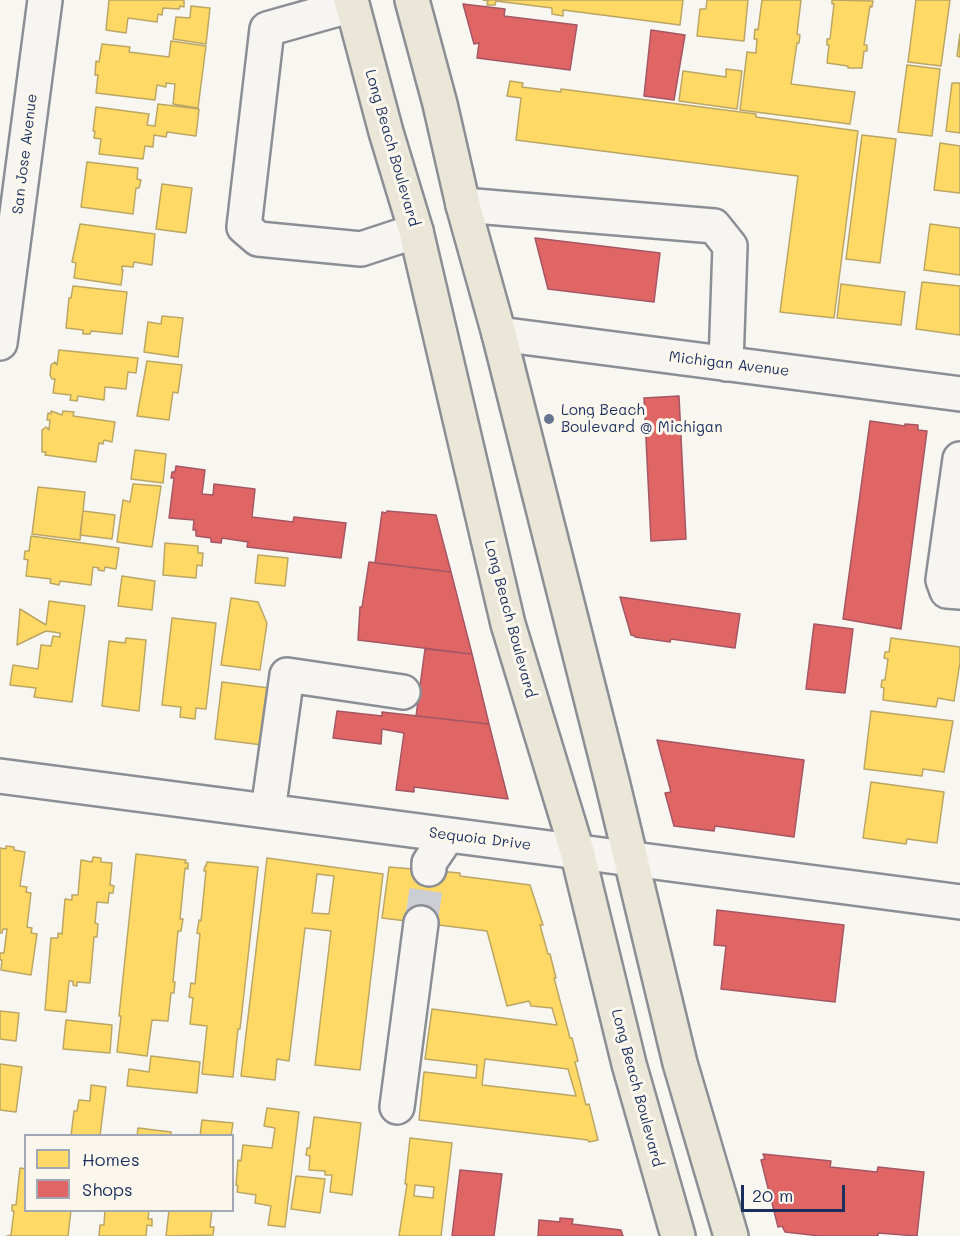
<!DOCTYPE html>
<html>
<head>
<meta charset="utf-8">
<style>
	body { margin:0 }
	#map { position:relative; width:960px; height:1236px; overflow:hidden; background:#f8f6f0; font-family:Mali,sans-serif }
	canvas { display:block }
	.legend { position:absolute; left:24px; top:1134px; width:210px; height:78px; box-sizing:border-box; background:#fbf7ec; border:2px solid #a1a7b3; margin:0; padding:8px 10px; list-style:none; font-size:18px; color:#1b2f5e }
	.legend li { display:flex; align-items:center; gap:12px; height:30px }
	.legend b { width:30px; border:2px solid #a1a7b3 }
	.scale { position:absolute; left:741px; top:1185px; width:104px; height:27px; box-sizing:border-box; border:3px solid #1b2f5e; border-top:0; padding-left:8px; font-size:18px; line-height:21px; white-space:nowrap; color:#1b2f5e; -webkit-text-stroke:4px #fbf7ec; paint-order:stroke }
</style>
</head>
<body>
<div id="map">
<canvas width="960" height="1236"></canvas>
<ul class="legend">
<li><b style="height:16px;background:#ffd966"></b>Homes</li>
<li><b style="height:16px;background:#e06666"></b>Shops</li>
</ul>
<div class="scale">20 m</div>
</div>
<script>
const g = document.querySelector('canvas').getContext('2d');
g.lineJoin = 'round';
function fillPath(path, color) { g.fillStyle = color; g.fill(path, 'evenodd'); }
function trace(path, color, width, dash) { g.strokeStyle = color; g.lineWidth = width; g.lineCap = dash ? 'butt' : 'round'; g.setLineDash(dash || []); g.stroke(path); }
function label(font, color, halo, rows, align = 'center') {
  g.font = font + ' Mali,sans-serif'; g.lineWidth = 6; g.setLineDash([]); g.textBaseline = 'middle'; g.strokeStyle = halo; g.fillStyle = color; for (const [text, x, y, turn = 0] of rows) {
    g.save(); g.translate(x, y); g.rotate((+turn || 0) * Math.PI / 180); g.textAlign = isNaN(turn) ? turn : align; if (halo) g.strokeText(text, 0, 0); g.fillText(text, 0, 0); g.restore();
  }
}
const homes = new Path2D(`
	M109 0H184V7L180 6 179 9 163 8 162 15 158 14 157 22 128 18 126 33 106 30Z
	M483 0H683L680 25 563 10V16L552 14V8L496 1 495 5H487L488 1Z
	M707 0H748L744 41 697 36 700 9H706Z
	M762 0H801L797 34 800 35 799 43H797L791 84 855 92 850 124 740 110 747 52 756 53 757 39H754L755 29 758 30Z
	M832 0 873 1 872 7 870 6 864 45H867V51H864L862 68H848V66L827 63 829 45H827V39H830L834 4H832Z
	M916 0H950L941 66 908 62Z
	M191 6 210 8 206 44 173 39 176 17 190 18Z
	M960 34V57L957 56Z
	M171 41 206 46 198 108 173 104 175 84 166 83V87L157 85 155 100 96 93 98 75H95L96 61 99 62 102 44 130 47 129 52 169 57Z
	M907 65 940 69 932 136 898 132Z
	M726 69 742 71 737 109 679 101 683 71 726 77Z
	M510 81 523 83 522 87 561 92V89L756 114V117L858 131 834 318 780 312 798 176 516 140 521 98 507 96Z
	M952 83H960V133L946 131Z
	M158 104 199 109 196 136 167 132 166 137 154 135 153 147 145 146 143 159 99 154 101 139 94 138 95 131H93L96 107 149 114 147 125 155 126Z
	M862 135 896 139 880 263 846 259Z
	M940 143 960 146V193L934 190Z
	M87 162 138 168 137 179 141 180 139 188H136L133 214 81 207Z
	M162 184 192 188 186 233 156 229Z
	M80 224 155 234 152 265 134 262 133 267 122 266V270H123L121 285 74 278 76 263 72 262Z
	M930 224 960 228V275L924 270Z
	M922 282 960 286V335L916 329Z
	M841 284 905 292 901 325 837 318Z
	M73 286 127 292 122 334 91 331 90 334H83V330L66 328 69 298H71Z
	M162 316 183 318 178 357 144 352 148 322 161 324Z
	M59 350 138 358 136 373 128 372 126 389 105 387 104 400 78 396 77 401 70 400 71 395 53 393 55 379H52L50 375 51 365 55 362 57 365Z
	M147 361 182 365 178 393 173 392 169 420 137 416Z
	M51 411 62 415 63 411 74 412 73 416 115 422 112 442 104 440 103 444 99 443 96 462 45 455 46 452H42V430L46 427 49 430 50 420H47L48 413 51 414Z
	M135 450 166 454 163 483 131 479Z
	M133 484 161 486 152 547 117 542 123 500 130 502Z
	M38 487 85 492 80 540 32 534Z
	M83 511 115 515 112 539 80 535Z
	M31 536 119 548 116 569 105 567 104 571 98 570 99 568 93 567 91 585 60 581 59 585 50 583 51 579 26 576 28 560 24 559 25 551H29Z
	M165 543 198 546V553H203L202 566 197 565 196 578 163 575Z
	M258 555 288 558 285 586 255 583Z
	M122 576 155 581 152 610 118 606Z
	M231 598 258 602 267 623 260 670 221 665Z
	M49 601 85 606 72 702 34 697 36 688 10 685 13 665 38 669 41 645 51 646 53 636 60 637V633L46 631 17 645 20 609 46 625Z
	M172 618 216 623 206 709 196 708 195 719 180 717 181 707 162 705Z
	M126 638 146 640 139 711 102 706 109 641 125 643Z
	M891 638 960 647V662L954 701 938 698 936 707 883 700 884 688 881 687 882 680H885L888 659 884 658 885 652H889Z
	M222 682 269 688 262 745 215 739Z
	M871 711 953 721 944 772 923 769 922 776 864 769Z
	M871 782 944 792 937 843 907 839 906 844 863 838Z
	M6 846 14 847V850L25 852 20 886 27 887 26 892 31 893 27 927 32 928 31 933 37 934 31 975 1 970 2 960H0V953H4L7 929H3L2 933H0V848L6 849Z
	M136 854 186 860 185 863H188V869L185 868 180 919H183L181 931H178L173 982H175L174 993H171L168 1021 152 1020 147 1056 117 1052 121 1016H119Z
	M93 857 101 858V862L112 863 110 885 114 886 113 893H109L108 903 97 902 95 923 98 924 97 937H94L90 983 77 982V986L73 985V981H69L66 1012 45 1010 51 938H58V933L62 934 65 899 72 900V895H78L81 860 92 862Z
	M267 858 383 874 360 1070 315 1065 331 931 305 928 289 1061 277 1059 275 1080 241 1076ZM317 874 334 876 329 914 312 913Z
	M207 862 258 867 240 1029H238L233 1077 202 1074 207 1026 190 1024 193 998 189 997 191 983 195 984 200 934 197 933 199 920 201 921 206 871H204L205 866H206Z
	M389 867 460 873V876L530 885 543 925H540L548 954H550L556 978H554L570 1038H572L578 1061 575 1062 586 1105 589 1104 598 1140 589 1142 588 1140 419 1120 424 1072 476 1078 477 1065 425 1059 432 1009 557 1025 552 1008 531 1006 529 1001 507 1006 487 931 382 918ZM485 1059 568 1069 576 1096 482 1085Z
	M0 1011 19 1013 16 1041 0 1039Z
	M66 1020 112 1025 110 1053 63 1049Z
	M151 1056 200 1062 197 1093 127 1086 129 1069 149 1072Z
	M0 1064 22 1067 16 1112 0 1110Z
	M91 1085 106 1087 100 1136H71L74 1111H77L79 1100 90 1101Z
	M267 1108 299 1112 285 1227 268 1225 271 1206 255 1203 256 1195 237 1192 238 1186 236 1185 238 1160 241 1161 243 1145 272 1148 275 1128 264 1126Z
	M314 1117 361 1123 352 1195 330 1192 332 1175H325V1171L309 1170 310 1156 306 1155 307 1148H310Z
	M202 1120 233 1123 231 1136H200Z
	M138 1128 171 1132V1136H137Z
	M410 1138 452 1143 441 1236H399L407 1184H405ZM415 1185 434 1187 433 1198 414 1196Z
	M20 1168 26 1169V1210H71L68 1236H7L11 1235 14 1211H12V1205H16Z
	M296 1176 325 1179 320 1213 291 1209Z
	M105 1210H149L148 1219H152V1226L147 1225 146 1236H99L100 1225H104Z
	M169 1210H212L210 1227H214L213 1235 166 1236Z`);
fillPath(homes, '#ffd966');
trace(homes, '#bba664', 1.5);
const shops = new Path2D(`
	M463 4 505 9 504 16 577 25 570 70 477 58 479 43 474 44Z
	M651 30 685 35 674 100 644 96Z
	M535 238 660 253 654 302 548 289Z
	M679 396 686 539 651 541 644 398Z
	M870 421 905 426V424L918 425V430L927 431 901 629 843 619Z
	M176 466 205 470 202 494 213 495 214 484 255 489 252 517 293 522 294 517 346 523 341 558 247 547 248 542 222 538 221 543 211 542V538L196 536V530H193L194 520 169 518 174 478H171L172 472H175Z
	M387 511 436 515 451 572 375 563 382 512 386 513Z
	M369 562 451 572 472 654 358 640 360 607H362Z
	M620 597 740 614 735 648 671 639 670 642 635 637V636L631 635Z
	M814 624 853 629 845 693 806 689Z
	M425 649 472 654 489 724 416 716Z
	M337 711 382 716V712L489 724 508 799 414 787V792L396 790 404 733 382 729 381 744 333 738Z
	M657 740 804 760 794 837 715 826 714 831 674 826 665 793 671 792Z
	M717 910 844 925 835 1002 721 989 726 946 714 945Z
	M763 1154 831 1161 830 1167 877 1172 878 1167 924 1172 917 1236 878 1233V1236H820L785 1232 782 1226 778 1227 770 1195 774 1194 773 1191 769 1192 761 1160 765 1159Z
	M460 1170 502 1174 494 1236H452Z
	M560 1218 573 1219 572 1224 621 1230 623 1236H538L539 1220 560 1222Z`);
fillPath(shops, '#e06666');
trace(shops, '#a55664', 1.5);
trace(new Path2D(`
	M421 923 429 869`), '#ccced3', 33, [33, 16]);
const minor = new Path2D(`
	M352 5 267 29 244 227 258 239 361 249 416 231
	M463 205 714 226 730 246 726 364
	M499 334 960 394
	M0 343 45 0
	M960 459 943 580 947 591 960 592
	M0 776 960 902
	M268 811 287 675 403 692
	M429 869V863L448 835
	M397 1107 421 923`);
const major = new Path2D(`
	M351 0 386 132 416 231 508 624 577 851 629 1064 678 1236
	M412 0 440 104 463 205 499 334 612 781 680 1063 731 1236`);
trace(minor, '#8b8e94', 38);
trace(major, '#8b8e94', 38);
trace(minor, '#f6f5f1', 33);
trace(major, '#ebe7d8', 33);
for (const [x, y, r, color] of [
	[549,419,6,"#687591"]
]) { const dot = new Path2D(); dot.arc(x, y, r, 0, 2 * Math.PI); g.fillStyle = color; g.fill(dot); trace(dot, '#fbf7ec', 2); }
label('15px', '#1b2f5e', '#fbf7ec', [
	["Long Beach Boulevard",392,148,74],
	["San Jose Avenue",25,154,-83],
	["Michigan Avenue",729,364,7],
	["Long Beach Boulevard",510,619,75],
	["Sequoia Drive",480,839,7],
	["Long Beach Boulevard",637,1088,75]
]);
label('15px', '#1b2f5e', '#fbf7ec', [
	["Long Beach",561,410],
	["Boulevard @ Michigan",561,427]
], 'left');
</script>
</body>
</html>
